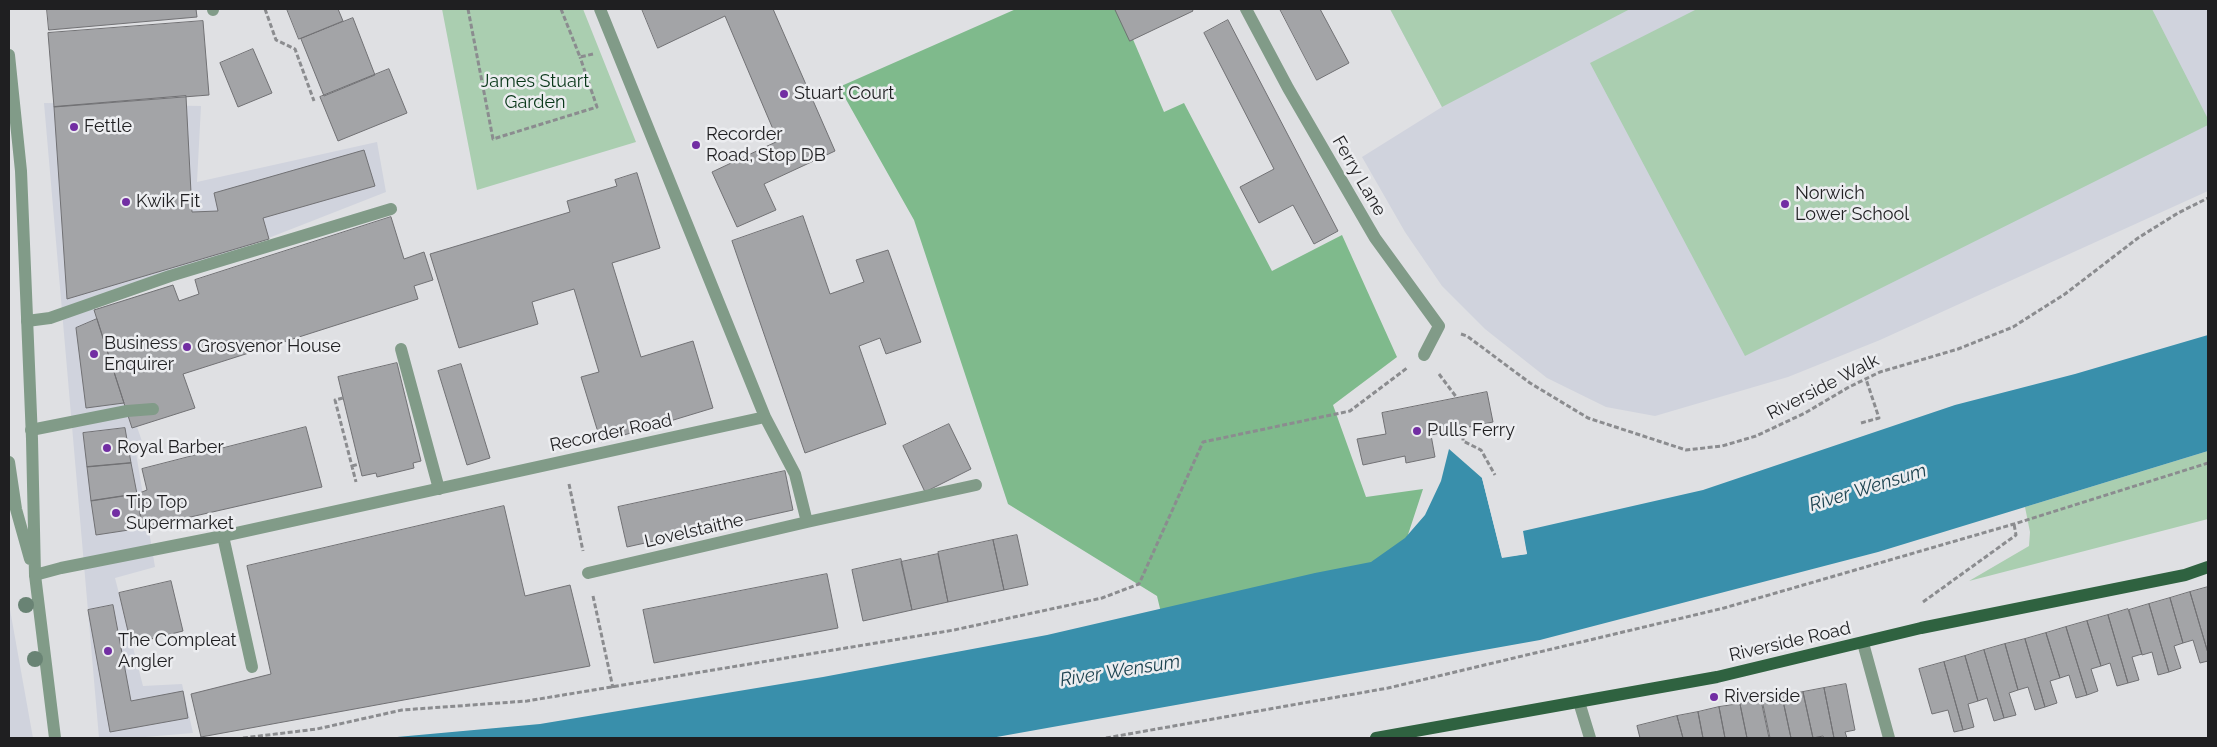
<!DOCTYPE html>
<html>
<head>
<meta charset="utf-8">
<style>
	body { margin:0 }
	#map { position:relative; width:2217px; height:747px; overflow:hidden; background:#dfe0e3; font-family:Raleway,sans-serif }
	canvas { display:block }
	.frame { position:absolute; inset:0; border:10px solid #1f1f21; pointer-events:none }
</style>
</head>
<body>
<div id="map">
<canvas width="2217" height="747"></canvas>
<div class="frame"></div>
</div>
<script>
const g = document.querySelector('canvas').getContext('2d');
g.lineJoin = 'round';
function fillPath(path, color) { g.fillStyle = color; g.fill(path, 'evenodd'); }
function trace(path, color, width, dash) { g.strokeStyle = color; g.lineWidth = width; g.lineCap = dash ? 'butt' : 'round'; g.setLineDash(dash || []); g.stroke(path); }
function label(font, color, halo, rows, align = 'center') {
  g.font = font + ' Raleway,sans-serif'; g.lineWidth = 5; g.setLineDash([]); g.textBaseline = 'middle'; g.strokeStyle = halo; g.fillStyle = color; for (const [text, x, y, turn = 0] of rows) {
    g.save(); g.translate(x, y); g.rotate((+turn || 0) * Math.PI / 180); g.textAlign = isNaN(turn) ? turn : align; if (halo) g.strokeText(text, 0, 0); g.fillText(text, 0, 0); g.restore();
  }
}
fillPath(new Path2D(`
	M1390 9H2207L2208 191 1880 340 1788 377 1655 416 1606 407 1547 378 1485 329 1442 286 1405 232 1362 157 1442 107Z
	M44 103 201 106 197 182 377 142 386 192 95 306 144 447 136 453 155 567 115 578 143 686 182 684 193 733 133 738H99Z
	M9 604 33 738H9Z`), '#d0d3dd');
fillPath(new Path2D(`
	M442 9H583L636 142 477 190Z
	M1390 9H1630L1442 107Z
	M1697 9H2152L2208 119V125L1745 356 1590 63Z
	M2208 451V519L1969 581 2029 546 2030 532 2025 507Z`), '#aaceb0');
fillPath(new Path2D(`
	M1016 9H1120L1164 112 1184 103 1272 271 1342 235 1397 357 1333 405 1366 497 1423 489 1400 559 1168 642 1157 596 1008 504 914 220 839 87Z`), '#7fba8c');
fillPath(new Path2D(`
	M2208 335V451L1878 552 1540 640 991 738H386L540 724 823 677 1047 635 1315 573 1371 562 1405 538 1425 515 1441 481 1449 449 1482 478 1502 557 1527 554 1523 531 1703 490 1955 405 2075 374Z`), '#398fab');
fillPath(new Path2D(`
	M1482 478H1484L1504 555 1524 552 1521 530 1527 554 1502 558Z`), '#dfe0e3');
const building = new Path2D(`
	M47 9H196L197 17 49 30Z
	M287 9H338L343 21 299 39Z
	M642 9H773L835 151 764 184 776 210 737 227 712 172 778 141 725 16 658 48Z
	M1115 9H1192L1193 11 1130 41Z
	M1280 9H1320L1349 63 1317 80Z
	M353 18 375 75 324 96 301 39Z
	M1228 20 1338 231 1314 244 1293 205 1259 223 1240 187 1274 169 1204 33Z
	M203 21 209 95 54 107 48 33Z
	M253 49 272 93 238 107 220 63Z
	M389 69 407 113 338 141 320 97Z
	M186 96 192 212 218 211 214 193 364 150 375 186 263 218 269 239 67 299 54 107Z
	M637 173 660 248 612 263 641 357 693 341 713 408 601 442 581 377 599 372 574 289 532 302 538 324 459 348 430 254 570 212 567 201 617 186 615 180Z
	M803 216 830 294 864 282 856 260 888 250 921 342 886 354 880 338 859 346 886 424 805 453 732 241Z
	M391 217 404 259 424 252 433 280 414 286 418 299 183 374 195 408 132 428 94 310 173 285 179 301 199 294 195 280Z
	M97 319 124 403 86 408 76 328Z
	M397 363 421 461 413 463 414 468 377 477 376 473 362 476 338 377Z
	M461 364 490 458 467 465 438 371Z
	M1487 392 1493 422 1431 435 1435 457 1406 463 1405 456 1363 465 1357 439 1386 434 1382 413Z
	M949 424 971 469 925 492 903 446Z
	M306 427 322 487 151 526V523L142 524 137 494 147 490 142 469Z
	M125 428 131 463 87 467 83 433Z
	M131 463 137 494 91 501 87 467Z
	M785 471 793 510 627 547 618 507Z
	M137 494 142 528 96 535 91 501Z
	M504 506 525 596 570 585 590 666 201 737 191 694 271 674 247 566Z
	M1017 535 1028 585 1004 590 993 540Z
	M993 540 1004 590 948 602 938 552Z
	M938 554 948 602 912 610 901 562Z
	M901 559 912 610 863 621 852 570Z
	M827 574 838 628 654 663 643 610Z
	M171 581 183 631 131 644 119 593Z
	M2208 587V653L2190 592Z
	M2190 592 2208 653V661L2200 663 2193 640 2183 643 2170 598Z
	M2170 598 2183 643 2174 646 2181 668 2169 672 2149 604Z
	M2149 604 2169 672 2158 675 2152 652 2142 655 2129 610Z
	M113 605 131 701 183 691 188 718 110 732 88 610Z
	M2128 609 2142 654 2132 657 2139 680 2128 683 2108 615Z
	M2108 615 2128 683 2117 686 2110 663 2101 666 2087 621Z
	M2087 621 2101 666 2091 669 2098 691 2087 695 2066 627Z
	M2066 627 2087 695 2076 698 2069 675 2060 678 2046 633Z
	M2046 633 2060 678 2050 681 2057 703 2045 707 2025 639Z
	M2025 639 2045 707 2035 710 2028 687 2018 690 2005 644Z
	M2005 644 2018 690 2009 693 2016 715 2004 718 1984 650Z
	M1984 650 2004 718 1994 721 1987 698 1978 701 1965 656Z
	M1965 656 1978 701 1968 704 1974 727 1963 730 1944 662Z
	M1944 662 1963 730 1954 732 1948 710 1932 714 1919 669Z
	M1846 684 1855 730 1845 732 1847 738H1834L1824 688Z
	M1824 688 1834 738H1824L1823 736 1813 738 1803 692Z
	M1803 692 1813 738H1791L1782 696Z
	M1782 696 1791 738H1770L1762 700Z
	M1761 700 1769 738H1747L1740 704Z
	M1740 704 1747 738H1725L1719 707Z
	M1719 707 1725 738H1703L1698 712Z
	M1698 712 1703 738H1683L1677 716Z
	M1677 716 1683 738H1640L1637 726Z`);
fillPath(building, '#a3a4a7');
trace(building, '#717174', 1);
trace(new Path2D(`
	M265 9 276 40 295 49 314 101
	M468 9 493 139 597 107 580 57
	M561 9 580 57 593 54
	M1461 334 1467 336 1530 383 1588 418 1686 450 1722 446 1756 436 1805 413 1849 387 1880 372 1958 349 2013 327 2065 294 2138 238 2178 213 2208 198
	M1439 374 1457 398
	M343 398 335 400 356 482
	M1861 423 1879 418 1866 379
	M1463 428V441L1481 450 1495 475
	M352 466 359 464
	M569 484 583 551
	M593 596 613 688
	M1923 602 2016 535 2014 524
	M243 738 317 729 402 710 527 701 954 630 1102 598 1139 584 1203 442 1350 411 1407 368
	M1106 738 1388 688 1724 608 2014 524 2208 463`), '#8b8c8f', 3, [5, 2.5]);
trace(new Path2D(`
	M27 321 50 318 170 276 391 209
	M401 349 439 489
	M31 430 127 411 153 409
	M223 536 252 667`), '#819b88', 12);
trace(new Path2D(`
	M1246 9 1288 88 1375 238 1439 326 1424 355
	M213 10V9
	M765 417 795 474 807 522 976 485
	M588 573 807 522
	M35 575 61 568 223 536 765 417 600 9
	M1863 643 1889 738
	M1579 702 1590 738`), '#819b88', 12);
trace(new Path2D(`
	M9 55 21 171 32 439 35 575 55 738
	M9 462 16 509 30 559`), '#819b88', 12);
trace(new Path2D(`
	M1376 738 1717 677 1921 628 2185 575 2208 567`), '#2f6240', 12);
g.fillStyle = '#698374';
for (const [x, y] of [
	[26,605],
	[35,659]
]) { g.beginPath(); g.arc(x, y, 8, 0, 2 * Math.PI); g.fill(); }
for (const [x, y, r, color] of [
	[784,94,5,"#722ea3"],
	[74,127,5,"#722ea3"],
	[696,145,5,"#722ea3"],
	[126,202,5,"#722ea3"],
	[1785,204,5,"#722ea3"],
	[187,347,5,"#722ea3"],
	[94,354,5,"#722ea3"],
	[1417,431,5,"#722ea3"],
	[107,448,5,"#722ea3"],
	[116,513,5,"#722ea3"],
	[108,651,5,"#722ea3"],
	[1714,697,5,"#722ea3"]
]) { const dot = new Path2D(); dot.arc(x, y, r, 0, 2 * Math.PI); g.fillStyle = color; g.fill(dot); trace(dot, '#ecedf0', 2); }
label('18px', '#093719', '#ecedf0', [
	["James Stuart",535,82],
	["Garden",535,103]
]);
label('18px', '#1f1f21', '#ecedf0', [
	["Stuart Court",794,94],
	["Fettle",84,127],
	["Recorder",706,135],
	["Road, Stop DB",706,156],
	["Norwich",1795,194],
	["Lower School",1795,215],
	["Kwik Fit",136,202],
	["Business",104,344],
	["Enquirer",104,365],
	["Grosvenor House",197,347],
	["Pulls Ferry",1427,431],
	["Royal Barber",117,448],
	["Tip Top",126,503],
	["Supermarket",126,524],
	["The Compleat",118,641],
	["Angler",118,662],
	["Riverside",1724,697]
], 'left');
label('18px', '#1f1f21', '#ecedf0', [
	["Ferry Lane",1359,176,60],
	["Riverside Walk",1823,387,-27],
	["Recorder Road",611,433,-12],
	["Lovelstaithe",694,531,-13],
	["Riverside Road",1790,642,-13]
]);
label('italic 19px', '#1e4451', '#ecedf0', [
	["River Wensum",1868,488,-17],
	["River Wensum",1120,671,-9]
]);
</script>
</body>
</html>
